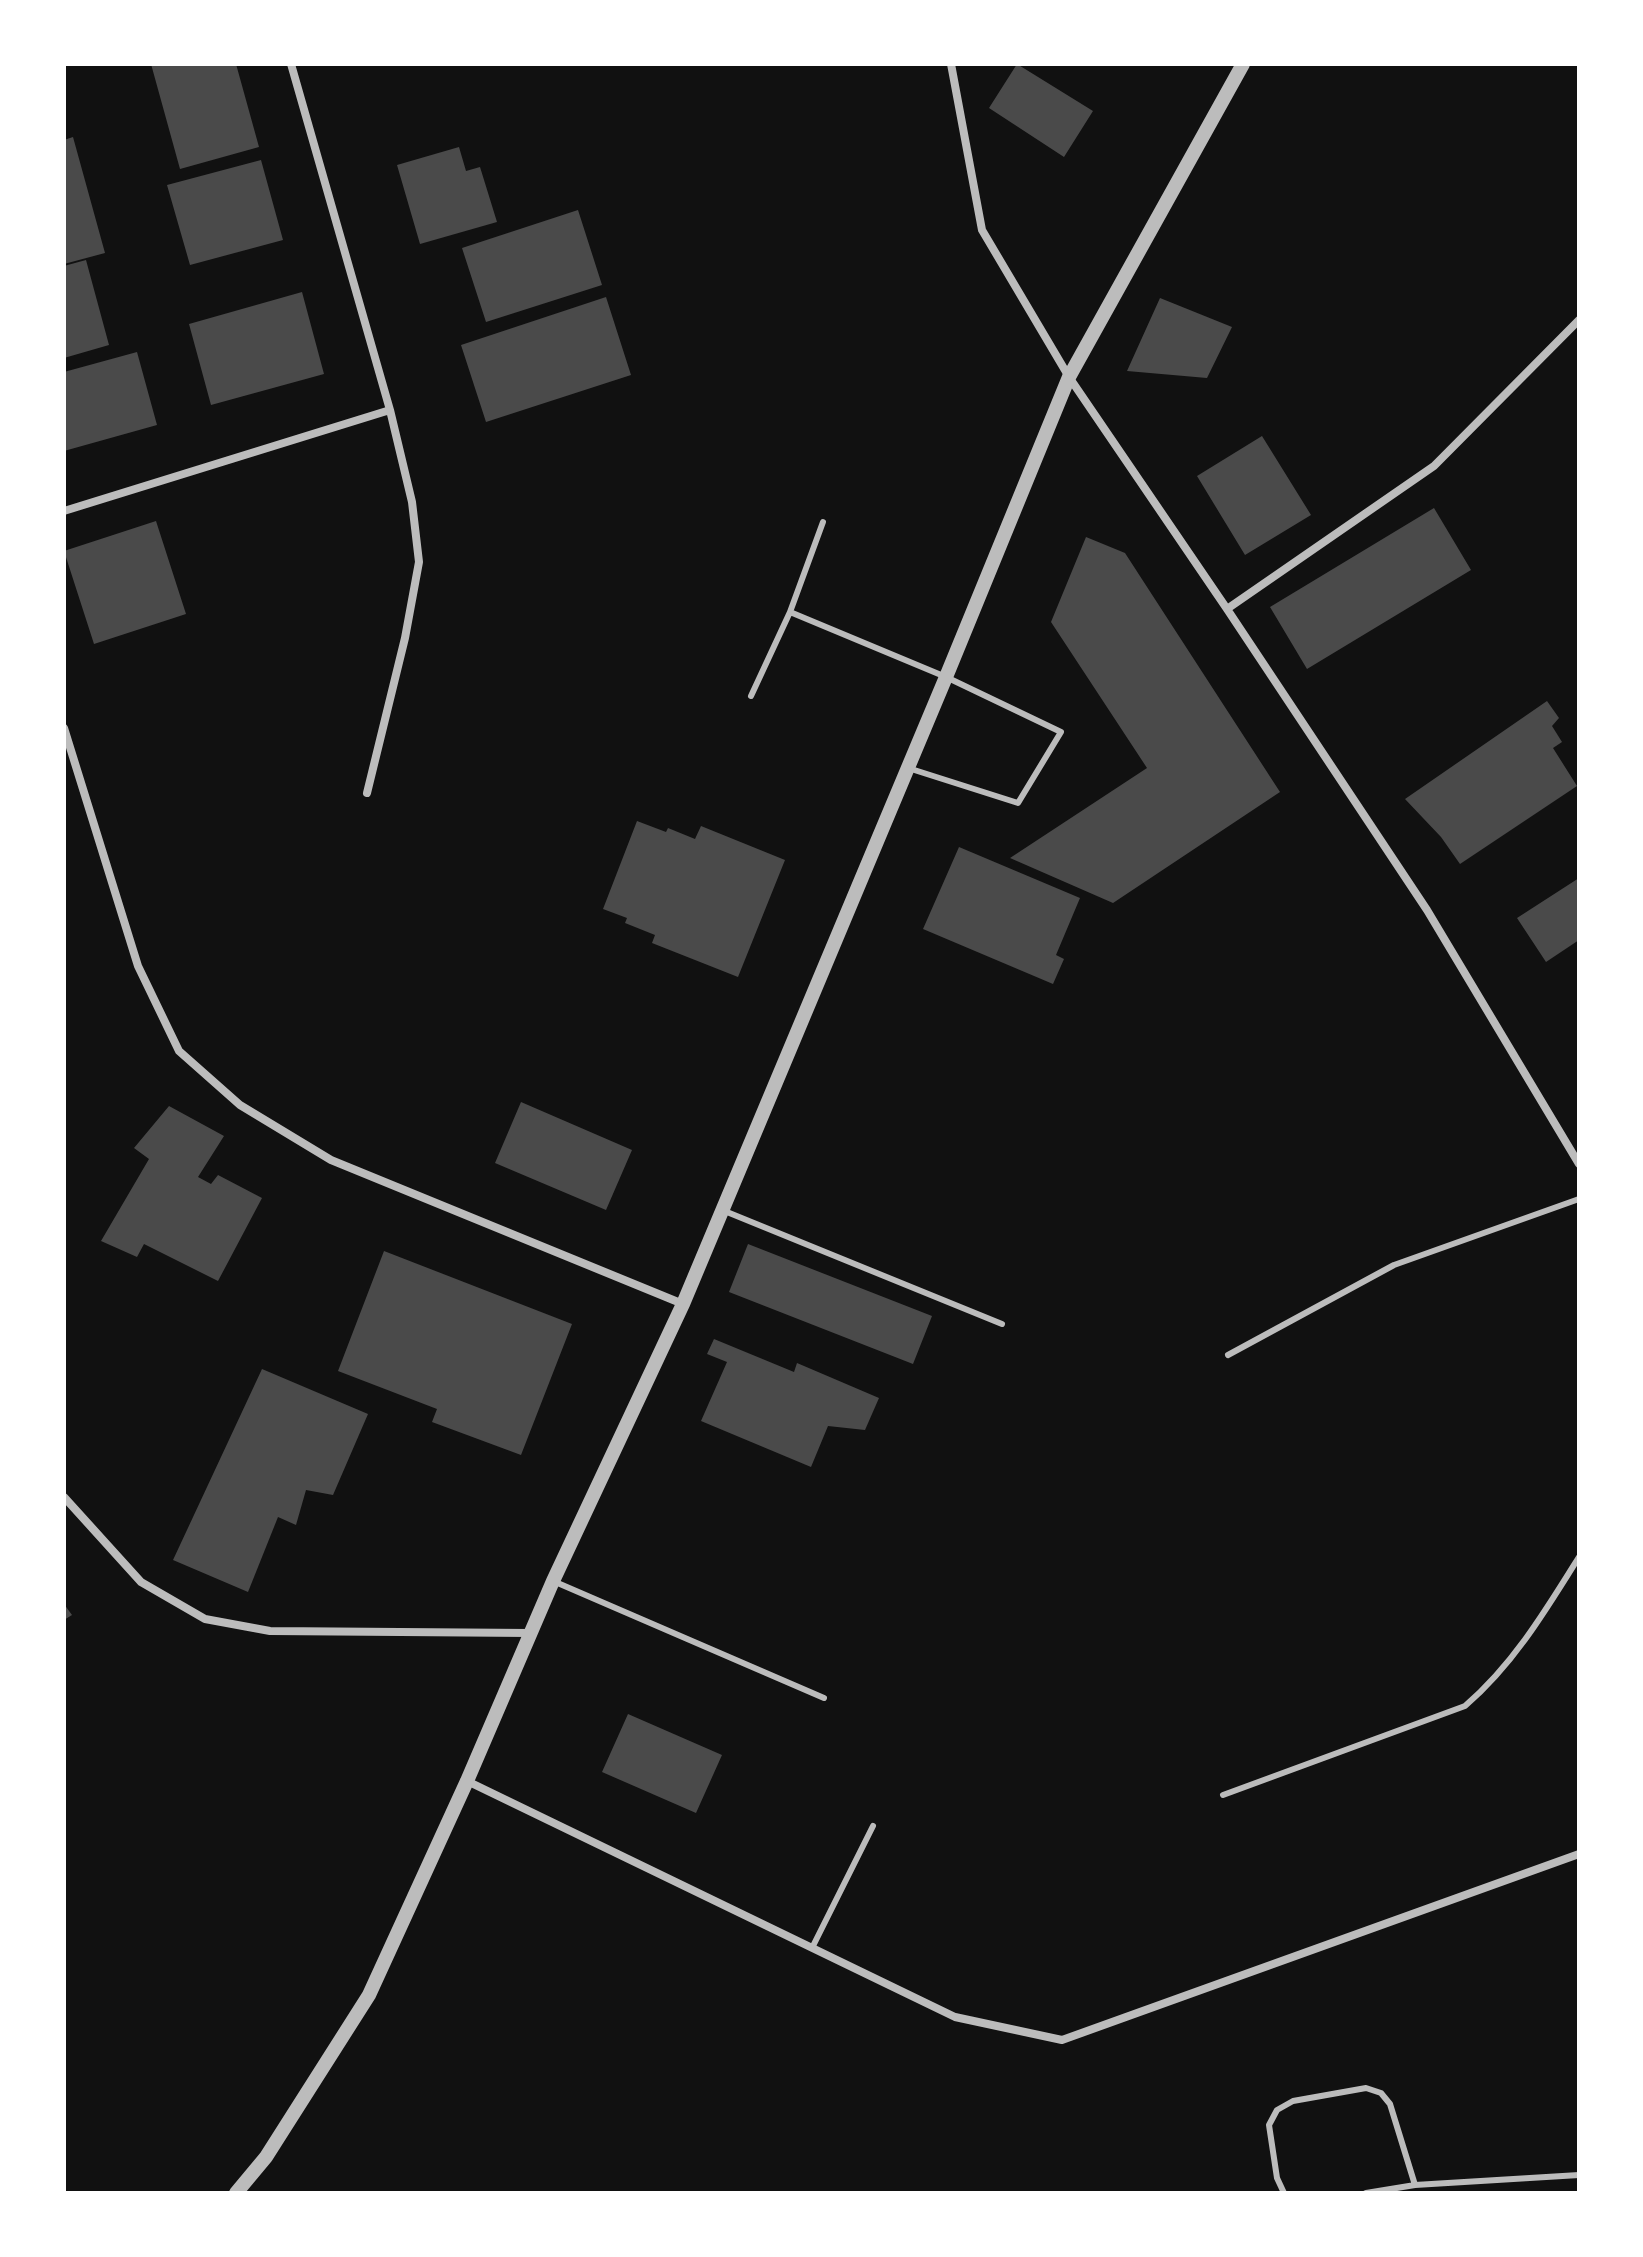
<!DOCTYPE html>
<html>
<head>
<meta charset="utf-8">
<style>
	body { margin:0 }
	#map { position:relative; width:1643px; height:2257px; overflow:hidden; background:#111; font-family:"Nunito Sans",sans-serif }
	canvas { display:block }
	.frame { position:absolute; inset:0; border:66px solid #fff; pointer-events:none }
</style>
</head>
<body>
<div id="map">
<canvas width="1643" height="2257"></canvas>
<div class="frame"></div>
</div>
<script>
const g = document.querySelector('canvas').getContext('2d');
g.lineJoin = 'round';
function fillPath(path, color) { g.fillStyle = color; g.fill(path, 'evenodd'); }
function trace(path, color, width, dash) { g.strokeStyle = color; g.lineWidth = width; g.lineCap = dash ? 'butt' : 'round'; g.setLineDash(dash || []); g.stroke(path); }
fillPath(new Path2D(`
	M151 64H236L259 147 180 169Z
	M1017 64 1093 111 1064 157 989 108Z
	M73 137 105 253 64 264V140Z
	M459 147 466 171 480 167 497 222 420 244 397 165Z
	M261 160 283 240 190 265 167 185Z
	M578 210 602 285 486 322 462 248Z
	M86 260 109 345 64 358V266Z
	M302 292 324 374 211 405 189 324Z
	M606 297 631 375 486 422 461 345Z
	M1160 298 1232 327 1207 378 1127 371Z
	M137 352 157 425 64 451V372Z
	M1262 436 1311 515 1245 555 1197 476Z
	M1434 508 1471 570 1307 669 1270 607Z
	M156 521 186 614 94 644 64 551Z
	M1086 537 1125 553 1280 792 1113 903 1010 858 1147 768 1051 622Z
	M1547 701 1559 718 1552 726 1562 742 1553 748 1577 786 1460 864 1441 837 1405 799Z
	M637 821 666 832 668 828 695 839 701 826 785 860 738 977 652 943 655 935 625 923 627 918 603 909Z
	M959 847 1080 898 1056 955 1064 959 1053 984 923 929Z
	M1579 878V940L1546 962 1517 918Z
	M521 1102 632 1150 606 1210 495 1163Z
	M169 1106 224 1136 198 1177 211 1184 218 1175 262 1198 218 1281 144 1244 137 1257 101 1241 149 1159 134 1148Z
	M748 1244 932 1316 913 1364 729 1292Z
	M384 1251 572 1324 521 1455 432 1422 437 1409 338 1371Z
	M714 1339 794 1372 797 1363 879 1398 865 1430 828 1426 811 1467 701 1421 727 1362 707 1354Z
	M262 1369 368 1414 333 1495 306 1490 296 1525 278 1517 248 1592 173 1560Z
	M64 1604 72 1615 64 1620Z
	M628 1714 722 1755 696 1813 602 1772Z`), '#4a4a4a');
trace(new Path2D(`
	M790 612 946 677 1061 732 1018 803 908 768
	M751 696 790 612 823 522
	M722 1210 1002 1324
	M1228 1355 1394 1265 1579 1199
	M553 1581 824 1698
	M1223 1795 1465 1706C1513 1665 1546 1610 1579 1557
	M812 1948 873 1826
	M1415 2185 1579 2175
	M1284 2193 1277 2178 1269 2125 1277 2110 1293 2101 1366 2088 1381 2093 1390 2104 1415 2185 1366 2193`), '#bcbcbc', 6);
trace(new Path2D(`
	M291 64 390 410 412 502 419 562 405 638 367 793
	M951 64 982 230 1069 377 1227 609 1427 910 1579 1164
	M64 511 390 410
	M1227 609 1434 466 1579 320
	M64 728 138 966 179 1051 240 1105 331 1160 683 1304
	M64 1497 141 1582 205 1619 270 1631 530 1633
	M467 1781 955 2017 1062 2040 1579 1854`), '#bcbcbc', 8);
trace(new Path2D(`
	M236 2193 266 2157 369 1995 467 1781 553 1581 683 1304 946 677 1069 377 1243 64`), '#bcbcbc', 14);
</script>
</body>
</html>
